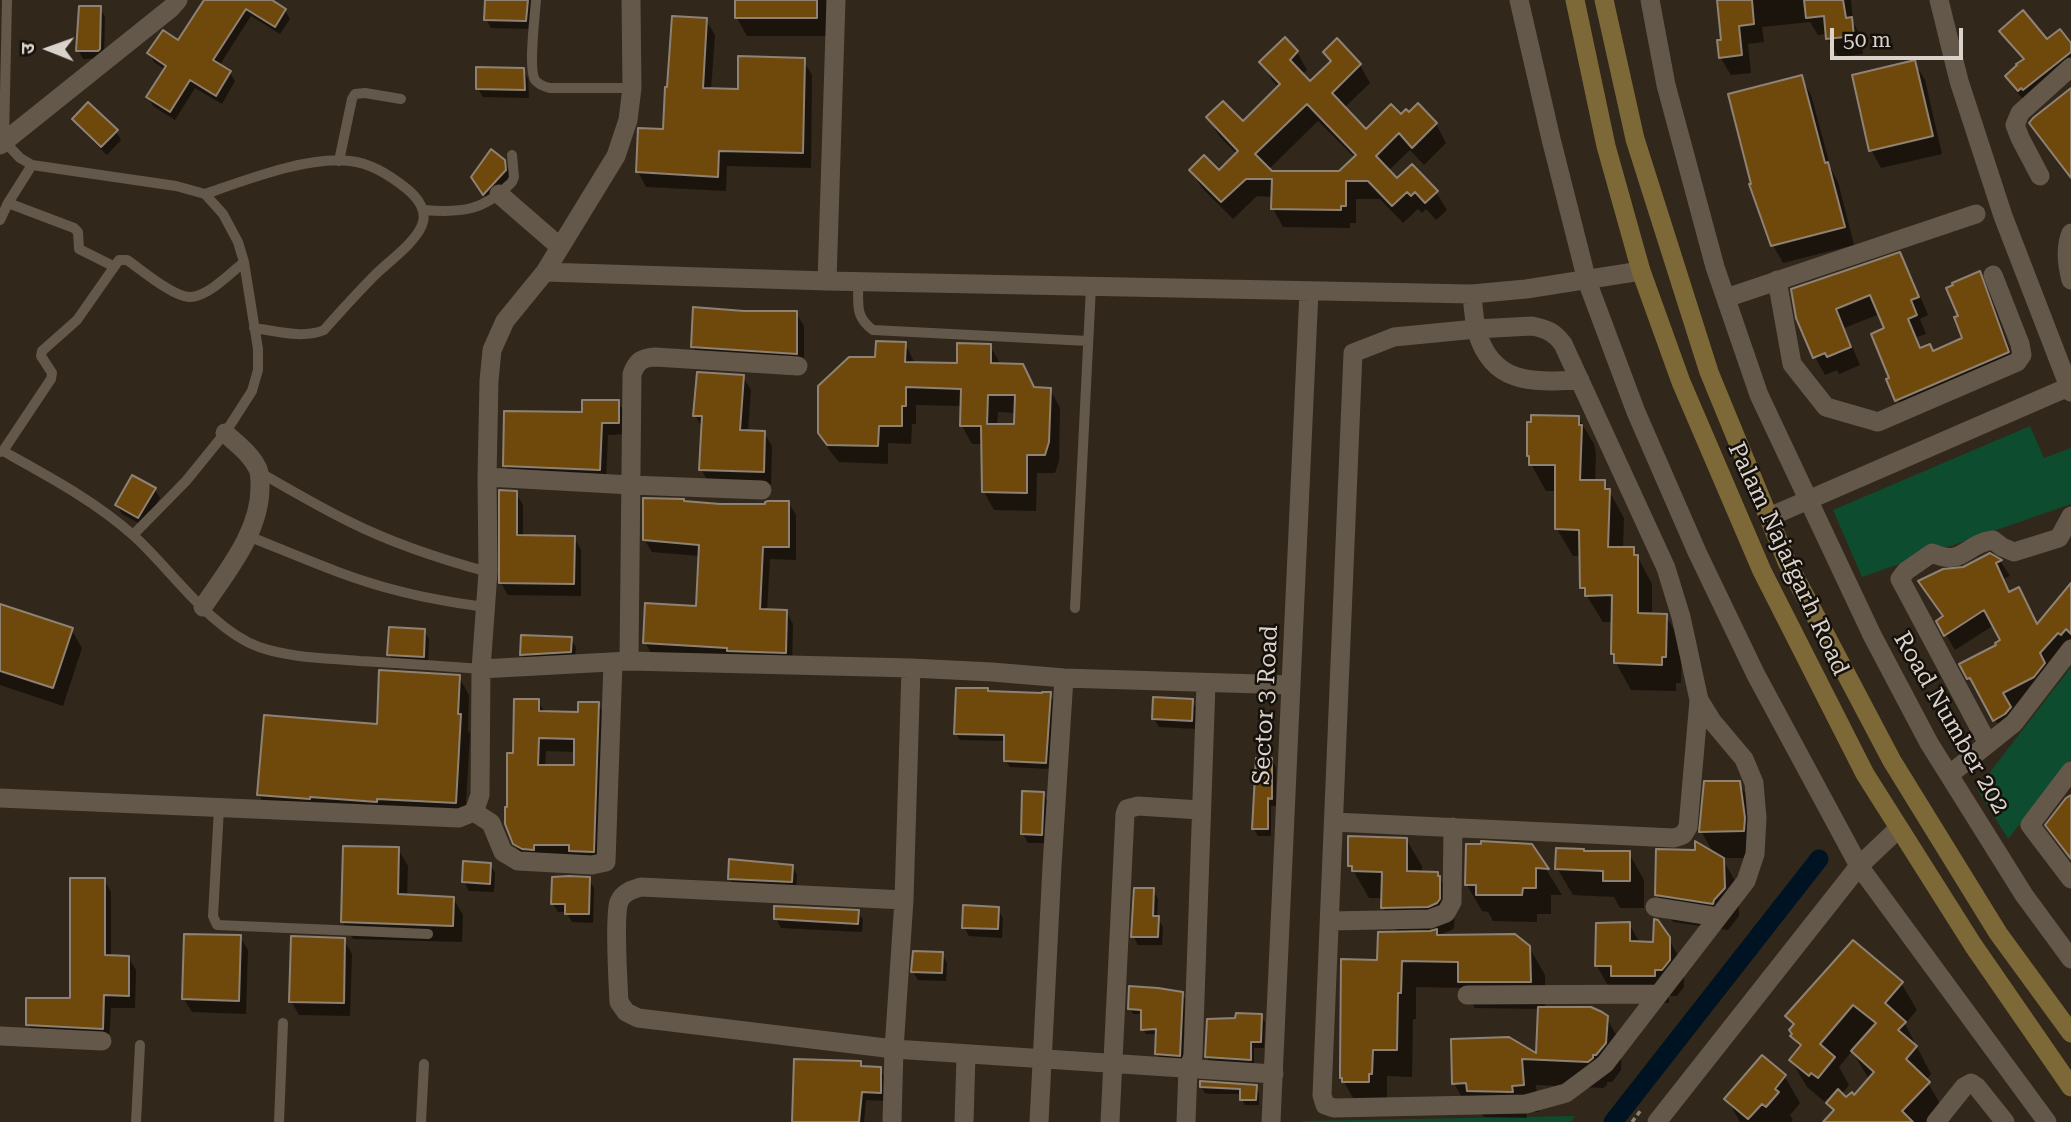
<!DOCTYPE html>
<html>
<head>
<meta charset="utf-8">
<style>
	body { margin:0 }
	#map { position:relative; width:2071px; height:1122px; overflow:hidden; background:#31271a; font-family:"Roboto Serif","Noto Sans Devanagari",serif }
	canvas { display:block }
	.north { position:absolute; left:14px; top:14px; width:70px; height:70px; -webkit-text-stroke:5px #15100b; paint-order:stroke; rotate:271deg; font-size:19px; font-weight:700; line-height:28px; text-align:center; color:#d9d3cb }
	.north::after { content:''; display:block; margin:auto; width:24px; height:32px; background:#d9d3cb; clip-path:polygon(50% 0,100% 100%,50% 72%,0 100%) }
	.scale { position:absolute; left:1830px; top:28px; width:133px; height:32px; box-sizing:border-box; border:4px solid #d9d3cb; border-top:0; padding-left:9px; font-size:21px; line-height:24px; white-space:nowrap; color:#d9d3cb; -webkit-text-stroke:5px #15100b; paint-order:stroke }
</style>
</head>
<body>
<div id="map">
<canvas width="2071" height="1122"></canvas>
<div class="north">उ</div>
<div class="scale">50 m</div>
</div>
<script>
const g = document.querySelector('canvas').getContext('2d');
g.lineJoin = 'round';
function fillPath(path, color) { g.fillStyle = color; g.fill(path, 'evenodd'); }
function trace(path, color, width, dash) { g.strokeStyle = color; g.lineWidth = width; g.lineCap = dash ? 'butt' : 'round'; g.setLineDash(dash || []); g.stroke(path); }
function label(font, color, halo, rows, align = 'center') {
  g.font = font + ' "Roboto Serif",serif'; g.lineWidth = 5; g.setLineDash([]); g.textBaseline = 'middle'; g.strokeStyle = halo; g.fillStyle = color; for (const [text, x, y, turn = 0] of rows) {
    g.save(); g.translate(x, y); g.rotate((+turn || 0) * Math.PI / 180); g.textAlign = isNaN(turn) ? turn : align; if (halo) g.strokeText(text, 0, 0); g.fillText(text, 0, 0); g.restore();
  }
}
fillPath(new Path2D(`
	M2030 426 2044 458 2071 448V504L1862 577 1833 510Z
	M2071 667V759L2008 839 1977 789Z
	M1575 1116 1571 1122H1302V1121Z`), '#0e4c2f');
fillPath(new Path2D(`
	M224 0H268L285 10 290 19 280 34 251 16 219 66 230 73 235 81 222 104 195 88 175 120 153 106 148 97 166 70 154 62 149 53 178 42Z
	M487 0H533L530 29 491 28 486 19Z
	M737 0H826L827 36H747L737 18Z
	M1723 0H1851L1853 22 1861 37 1863 54 1838 57 1828 39 1827 34 1818 35 1810 22 1762 27 1764 42 1748 44 1751 73 1731 75 1720 57Z
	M100 8 105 17 104 58 83 59 78 50Z
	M706 20 715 35 711 90 739 91 803 60 812 75 811 168 727 166 726 191 646 187 638 172 665 131Z
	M2002 31 2071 46V71L2027 103 2015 90 2007 77 2024 61 2009 44Z
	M1297 52 1307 70 1302 75 1310 83 1331 63 1325 52 1360 65 1370 83 1344 108 1366 131 1409 114 1418 106 1436 124 1446 143 1424 165 1410 150 1388 171 1397 181 1436 192 1447 210 1436 220 1426 209 1422 213 1418 209 1403 223 1380 199H1356V223H1350V228L1283 227 1273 209V197L1257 196 1233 219 1202 188 1191 170 1219 172 1237 154 1219 136 1209 118 1243 123 1279 87 1272 80 1262 62ZM1318 121 1355 158 1340 173H1271L1268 170Z
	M1914 62 1925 80 1942 154 1881 168 1871 150Z
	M523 70 528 79 529 98 483 97 478 89Z
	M1801 77 1811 95 1831 169 1838 182 1854 245 1783 263 1773 245Z
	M2071 91V179L2039 137 2031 123Z
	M74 119 116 131 121 140 107 155 79 128Z
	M503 161 509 170V180L489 202 478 186Z
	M1899 255 1910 273 1928 315 1920 319 1926 334 1917 337 1922 349 1933 353 1965 339 1960 317 1979 274 1989 292 2018 371 1907 418 1888 380 1892 379 1886 329 1880 314 1844 328 1860 365 1839 374 1837 370 1825 375 1815 357 1798 317Z
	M694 309 796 313 804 326V367L700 360 693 347Z
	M905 343 915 364 958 365 990 346 1001 365 1035 389H1050L1060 408 1059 461 1055 473H1037L1036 511 994 510 984 492 983 444H972L962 426V406L916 405V424H912L911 444 888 443V464L839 462 830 451 819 432 877 359ZM998 412 1016 413V426H997Z
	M743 377 751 390 748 432 764 433 772 446 771 485 709 483 701 469 703 429 695 415Z
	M618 402 625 413V434L608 435 606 481 512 477 505 465 583 414Z
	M1578 417 1594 444 1596 453 1595 482H1604L1624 518 1623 548H1633L1652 584V616H1666L1682 643 1681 683H1676V691L1631 690 1616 663 1613 654V622H1603L1598 614 1582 588V556H1573L1557 529V491H1546L1531 464 1528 455Z
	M133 477 155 490 160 498 144 526 122 514 117 505Z
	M516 493 523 505V537H574L581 550V596L508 595 501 583Z
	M788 502 796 515V560L770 559 767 611H786L793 624 792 665 652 655 645 642 697 608 700 556 652 552 644 539 684 503 766 506Z
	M1990 555 2001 562 2010 576 2003 579 2010 593 2019 589 2038 626 2071 588V649L2043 692 2011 710 2018 724 2004 735 1980 692 1978 693 1962 665 1998 645 2003 641 1994 625 1955 650 1938 621 1944 618 1929 597 1963 569Z
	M0 606 71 629 82 648 63 706 0 685Z
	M424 631 429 639 428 665 394 663 389 654Z
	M571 639 576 647 575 660 527 663 522 654Z
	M459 677 469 695 468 730 470 734 465 820 269 812 259 795Z
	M988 692 1050 694 1053 700 1049 769 1010 767 1006 761V741L960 740 956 734Z
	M538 701 545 713H579L598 704 606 717 601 865 523 857 514 843 515 755ZM546 751 576 752V767H545Z
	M1192 701 1197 709V729L1159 727 1154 719Z
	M1271 760 1276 767V806H1271V836H1258L1254 829Z
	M1739 783 1755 810 1759 858H1722L1738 886 1739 916 1728 930 1673 922 1657 895 1714 854 1701 831Z
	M1043 794 1048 802 1046 843H1028L1023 834Z
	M1406 839 1422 866V873L1437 874 1455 904 1454 927 1452 930 1436 936 1529 947 1545 975V1009L1606 1017 1622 1045 1621 1070 1612 1082H1607V1085L1603 1088 1536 1085 1539 1112H1526L1527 1118 1484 1117 1479 1110H1469L1454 1083 1452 1041 1538 1057 1540 1009 1475 1008 1463 988 1416 987V1019H1413L1412 1077 1387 1076V1101L1359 1108 1341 1077 1379 962 1398 934 1383 907V898H1369L1350 865Z
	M1531 845 1562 895H1551V914H1537V922L1493 921 1488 912 1482 911 1467 885Z
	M398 849 408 866 407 897 453 898 463 915 462 942 353 939 343 922Z
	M1584 853H1629L1644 880V908H1620L1614 897 1573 895 1557 868Z
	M490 864 495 873 494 892 469 891 464 882Z
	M792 866 797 875 796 890 735 887 730 879Z
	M104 879 111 892V957H128L136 970 135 1008H111L109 1041 36 1038 28 1025 72 1000Z
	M589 879 594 888 593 923 572 922 566 912H558L553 904Z
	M1153 890 1158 899 1157 917 1163 927 1162 945H1138L1133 936Z
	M998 909 1003 918 1002 938 969 936 964 927Z
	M858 912 863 920 862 932 781 928 776 919Z
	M1629 924 1640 943H1655L1668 938 1684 966V987L1677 996H1669V1003L1628 1002 1612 993 1597 966Z
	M240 937 248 950 246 1014 192 1012 184 999Z
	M344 940 352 954 350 1016 299 1015 291 1001Z
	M942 954 947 963 946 981 918 980 913 972Z
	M1901 983 1917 1010 1905 1024 1931 1074 1926 1080 1944 1110 1932 1122H1836L1834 1113 1829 1104 1830 1101 1827 1099 1825 1102 1807 1087 1791 1060 1800 1049 1793 1036 1794 1027 1788 1017ZM1852 1051 1869 1079 1854 1097 1846 1100 1841 1095 1849 1085 1839 1067Z
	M1182 993 1185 999 1183 1060 1160 1059 1157 1053 1158 1034H1146L1143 1029V1014H1133L1130 1009Z
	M1261 1016 1265 1023 1264 1048H1254V1067L1211 1064 1207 1057Z
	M1763 1057 1785 1077 1800 1103 1790 1115 1793 1120 1791 1122H1740L1727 1099Z
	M860 1063 863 1068 880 1069 885 1078V1101L866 1100 864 1122H794Z
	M1201 1087H1256L1259 1093V1105H1245L1242 1100V1094H1210L1205 1093Z`), '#0007');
trace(new Path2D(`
	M1613 1122 1819 859`), '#001323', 19);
const building = new Path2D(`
	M204 0H272L286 9 275 27 246 9 213 60 231 71 216 96 190 80 170 112 146 97 166 66 147 53 163 30 178 40Z
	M485 0H528L526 21 484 20Z
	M735 0H817V18H735Z
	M1717 0H1752L1754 24 1739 26 1742 55 1719 58 1717 40H1721Z
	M1804 0H1843L1846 18 1852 17 1854 36 1826 39 1824 16 1806 18Z
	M79 6H101L100 49 98 51H76Z
	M2023 10 2047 39 2060 29 2071 43V52L2023 90 2021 88 2018 91 2005 76 2017 65 2016 64 2024 59 1999 31Z
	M672 16 707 18 703 88 738 89V56L805 58 803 153 719 151 718 177 636 172 638 128 663 129 665 87H667Z
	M1285 37 1298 51 1290 60 1310 81 1331 61 1323 52 1337 38 1361 64 1332 93 1366 129 1391 104 1401 114 1406 109 1409 112 1418 103 1437 123 1412 148 1399 133 1376 156 1397 178 1412 164 1438 191 1425 203 1415 192 1411 196 1407 192 1392 206 1368 181H1346V206H1341V210L1271 209 1272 179H1246L1221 202 1189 170 1204 155 1219 170 1238 151 1206 117 1223 101 1243 121 1280 84 1259 62ZM1307 104 1356 155 1339 171H1272L1255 154Z
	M1915 60 1933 136 1869 151 1852 75Z
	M476 67 524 68 525 90 476 89Z
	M1802 75 1825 163 1828 162 1845 227 1771 246 1749 184H1751L1728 94Z
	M2071 88V178L2029 123 2033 118Z
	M88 102 118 130 101 147 72 119Z
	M491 149 505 160 506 170 483 195 471 177Z
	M1900 252 1919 297 1911 300 1917 315 1908 319 1920 348 1930 344 1933 351 1962 338 1954 317 1958 316 1946 288 1953 285 1952 283 1980 271 2009 352 1895 401 1886 379 1889 378 1871 334 1884 328 1870 295 1836 309 1851 347 1827 357 1825 353 1813 358 1796 318 1791 289Z
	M693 307 744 311H797V354L691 347Z
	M876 341 906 342 905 362 957 363V343L991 344V363L1023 364 1034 387 1051 388 1049 442 1045 455H1027V493L982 492 981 426H960L961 389 906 387V406H902V426H879L878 446 827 445 818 433V386L849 357H875ZM988 395H1015L1014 424H987Z
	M697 372 744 375 740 430 765 431 764 472 699 470 702 416H693Z
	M582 400H619V423H602L600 470 503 466 504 411 582 412Z
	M1531 415 1579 416V425H1582L1580 480H1605V489H1610L1608 547H1634V555H1638V613L1667 614 1666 657H1662V665L1614 663V654H1611L1612 595 1585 596V588H1580L1579 530 1555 529V465H1529V456H1527V422H1531Z
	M132 475 156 488 138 518 115 505Z
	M499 490 517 491V535L575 536 574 584 499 583Z
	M643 498 684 499V501L720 504H765V502L768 501H789V547H763L760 609 787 610 786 653 727 651V648L643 643 645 603 696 606 699 545 643 540Z
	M1990 553 2002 560 1996 563 2009 592 2019 587 2037 624 2071 583V634L2066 629 2061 635 2058 633 2040 653 2045 663 2034 677 2003 693 2011 707 2005 714 1993 721 1970 678 1967 679 1959 664 1996 645 1995 643 2000 640 1984 610 1944 636 1936 621 1943 616 1918 581 1943 569 1963 567Z
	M0 604 73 628 53 688 0 671Z
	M389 627 425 629 424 657 387 655Z
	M521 635 572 637 571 652 520 655Z
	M379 670 460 675 458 714H461L456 803 377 799V802L310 797V799L257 795 264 715 377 724Z
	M956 688H988V691L1042 693V692H1051L1046 763 1004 761V735L954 734Z
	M1153 697 1193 699 1192 721 1152 719Z
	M514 699H539V711L578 712V702H599L594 852 569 851V845H534V850L522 849 513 844 505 824V807H507V753H513ZM539 738 574 739V765H538Z
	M1256 758H1272V799L1268 798V829H1252Z
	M1704 781H1740L1745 818 1744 831 1699 832Z
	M1022 791 1044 792 1042 835 1021 834Z
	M2071 795V859L2045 825 2066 798Z
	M1348 836 1407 838V871L1438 872V876H1440V899L1437 903 1428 907 1381 908 1382 872 1352 871V866H1348Z
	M1481 841 1532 844 1549 869 1536 868V888H1523L1522 895H1476V885H1465L1466 844H1481Z
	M1695 841 1724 858 1725 888 1714 900 1713 904 1655 895 1656 849 1695 850Z
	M343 846 399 847 398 894 454 897 453 926 341 922Z
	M1556 848 1584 849V851H1630V881H1603V871L1555 869Z
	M729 859 793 865 792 882 728 879Z
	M463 861 491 863 490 884 462 882Z
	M569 876 590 877 589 914H565V904H551L552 877Z
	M70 878H105V955L129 956V996L104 995 103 1029 26 1025V998H70Z
	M1134 888H1154L1153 916H1159L1158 937H1131Z
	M963 905 999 907 998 929 962 928Z
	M774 906 859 910 858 924 774 919Z
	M1654 919 1658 920 1670 937V960L1662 970H1655V976H1611V966H1595L1596 923 1630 922V941L1653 942Z
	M1437 929V935L1515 934 1530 946 1531 982H1458V962L1402 961 1401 993H1398L1397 1050H1373L1372 1074H1369V1082H1342V1078H1340V1069L1341 959 1377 960 1378 932 1430 931Z
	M184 934 241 935 239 1001 182 999Z
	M291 936 345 938 344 1003 289 1002Z
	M1853 940 1903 982 1885 1003 1906 1022 1898 1030 1917 1046 1906 1059 1930 1082 1902 1111 1913 1122H1823L1834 1110 1826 1103 1838 1089 1846 1097 1852 1092 1854 1095 1874 1072 1851 1051 1876 1023 1853 1005 1820 1044 1835 1057 1818 1078 1811 1073 1809 1076 1789 1060 1801 1045 1790 1036 1792 1034 1789 1030 1794 1024 1785 1016Z
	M913 951 943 952 942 973 911 972Z
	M1129 986 1158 988 1183 992 1180 1056 1155 1054 1156 1029 1141 1030V1010L1128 1009Z
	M1538 1007H1591L1602 1012 1608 1016 1606 1043 1596 1055H1593V1058L1588 1062 1522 1059 1524 1085 1512 1086 1513 1092 1467 1091 1466 1083 1452 1084 1451 1039 1509 1037 1536 1053Z
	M1236 1013 1262 1014 1261 1042H1251V1060L1205 1057 1207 1019 1235 1018Z
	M1762 1055 1786 1075 1775 1089 1779 1092 1766 1107 1762 1104 1748 1119 1724 1099Z
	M794 1059 861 1061V1066L881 1067V1093L862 1092 859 1122H792Z
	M1200 1081 1257 1085 1256 1100H1240V1089L1200 1087Z`);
fillPath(building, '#6f490b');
trace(building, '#8f8274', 2);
trace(new Path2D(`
	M1632 1122 1641 1110`), '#898277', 3.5, [5, 3.5]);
trace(new Path2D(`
	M7 0 4 141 20 158 32 165 176 186 205 194 223 214 238 242 244 262 258 349V370L252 391 225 433 186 481 133 535
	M536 0C535 16 528 69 535 80 539 85 545 87 550 88H632
	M339 161 352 99 355 94 365 93 401 99
	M205 194C246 180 307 156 350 161 371 163 391 176 407 189 417 197 428 211 422 225 415 243 388 262 375 275 357 293 340 312 324 330 303 339 276 331 254 328
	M8 203 74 228 78 232 79 249 113 266
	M424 210C462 213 484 211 512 182L514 177 512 155
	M0 220 8 203 32 165
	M858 282C859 304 854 316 873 330L1088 341
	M3 451 51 379 52 373 41 356 42 351 77 320 119 260H127C142 270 172 296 189 297 206 298 231 273 244 262
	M0 452 3 451C48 476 95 501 133 535 171 569 210 629 259 647 291 658 326 658 359 661 399 663 440 666 481 669
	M259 472C289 489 319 507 350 522 394 544 440 559 488 572
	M248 536C296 555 344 577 395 590 425 598 455 603 485 607
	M1075 608 1091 286
	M219 808 213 916 217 925 428 934
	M136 1122 140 1045
	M279 1122 283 1023
	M421 1122 424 1064`), '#63584a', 10);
trace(new Path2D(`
	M1519 0 1551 139 1587 281 1636 412 1697 552 1756 675 1859 866 2047 1122
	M1650 0 1666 85 1715 267 1759 395 1872 635 1929 743 2024 895 2071 959
	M1939 0 1959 81 2003 216 2071 392
	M0 145 171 8 178 0
	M2040 176 2020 138 2015 125 2020 113 2071 67
	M499 194 560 247
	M2071 233C2065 247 2067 265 2071 280
	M545 272 827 281 1472 294 1526 289 1641 271
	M1777 280 1792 364 1826 407 1878 422 2017 362 2022 355 2020 344 1993 275
	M827 281 836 0
	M1472 294C1473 306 1474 320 1477 332 1493 386 1534 382 1580 380
	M1726 298 1976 214
	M1532 326C1547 329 1554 332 1563 344L1666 568 1681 617 1699 700 1712 721 1744 759 1754 783 1757 818 1755 854 1746 881 1605 1064 1566 1093 1526 1104 1334 1108 1325 1105 1322 1095 1353 353 1394 337 1476 329Z
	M487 477 631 485 762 490
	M1769 517 2071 386
	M203 607C227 571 261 531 260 485 260 480 260 474 258 469 251 454 237 444 225 433
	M629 661 632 374C637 361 641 358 655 357L798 366
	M481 669 629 661 911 668 992 672 1064 678 1291 685
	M1988 744 1900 579 1906 571 1932 553C1964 567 1964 544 1993 540L2002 547 2014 552 2059 538 2071 516
	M2071 771 2030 825 2071 879
	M1949 775 2014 723 2071 649
	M0 798 459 818 474 812 480 795 481 669 488 572 487 477 489 381 492 350 505 321 545 272 616 156 628 120 632 88 631 0
	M474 812 491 823 503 852 518 861 592 865 606 862 613 662
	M1334 822 1674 838 1683 835 1688 827 1699 700
	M904 900 641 887C632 890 623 892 619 902 614 916 618 983 619 1002L626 1012 638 1018 894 1049 1274 1074
	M1655 907 1718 917
	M1330 921 1430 919 1446 913 1452 902 1453 827
	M1467 995 1659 994
	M0 1036 102 1041
	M892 1122 894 1049 904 900 911 668
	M964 1122 966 1055
	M1039 1122 1052 866 1064 678
	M1110 1122 1125 814 1127 809 1138 806 1200 810
	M1186 1122 1188 1069 1193 1056 1206 684
	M1271 1122 1309 291
	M1657 1122 1859 866 1899 828
	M1936 1122 1964 1087 1971 1083 1977 1087 2005 1122`), '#63584a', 19);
trace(new Path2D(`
	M1575 0 1606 146 1641 271 1681 382 1762 571 1865 774 1973 945 2071 1087
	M1604 0 1635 139 1709 372 1787 562 1892 761 1998 933 2071 1033`), '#7c6937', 19);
label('24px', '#d9d3cb', '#15100b', [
	["Palam Najafgarh Road",1788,559,65],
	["Sector 3 Road",1266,705,-87],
	["Road Number 202",1951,723,60]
]);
</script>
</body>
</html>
